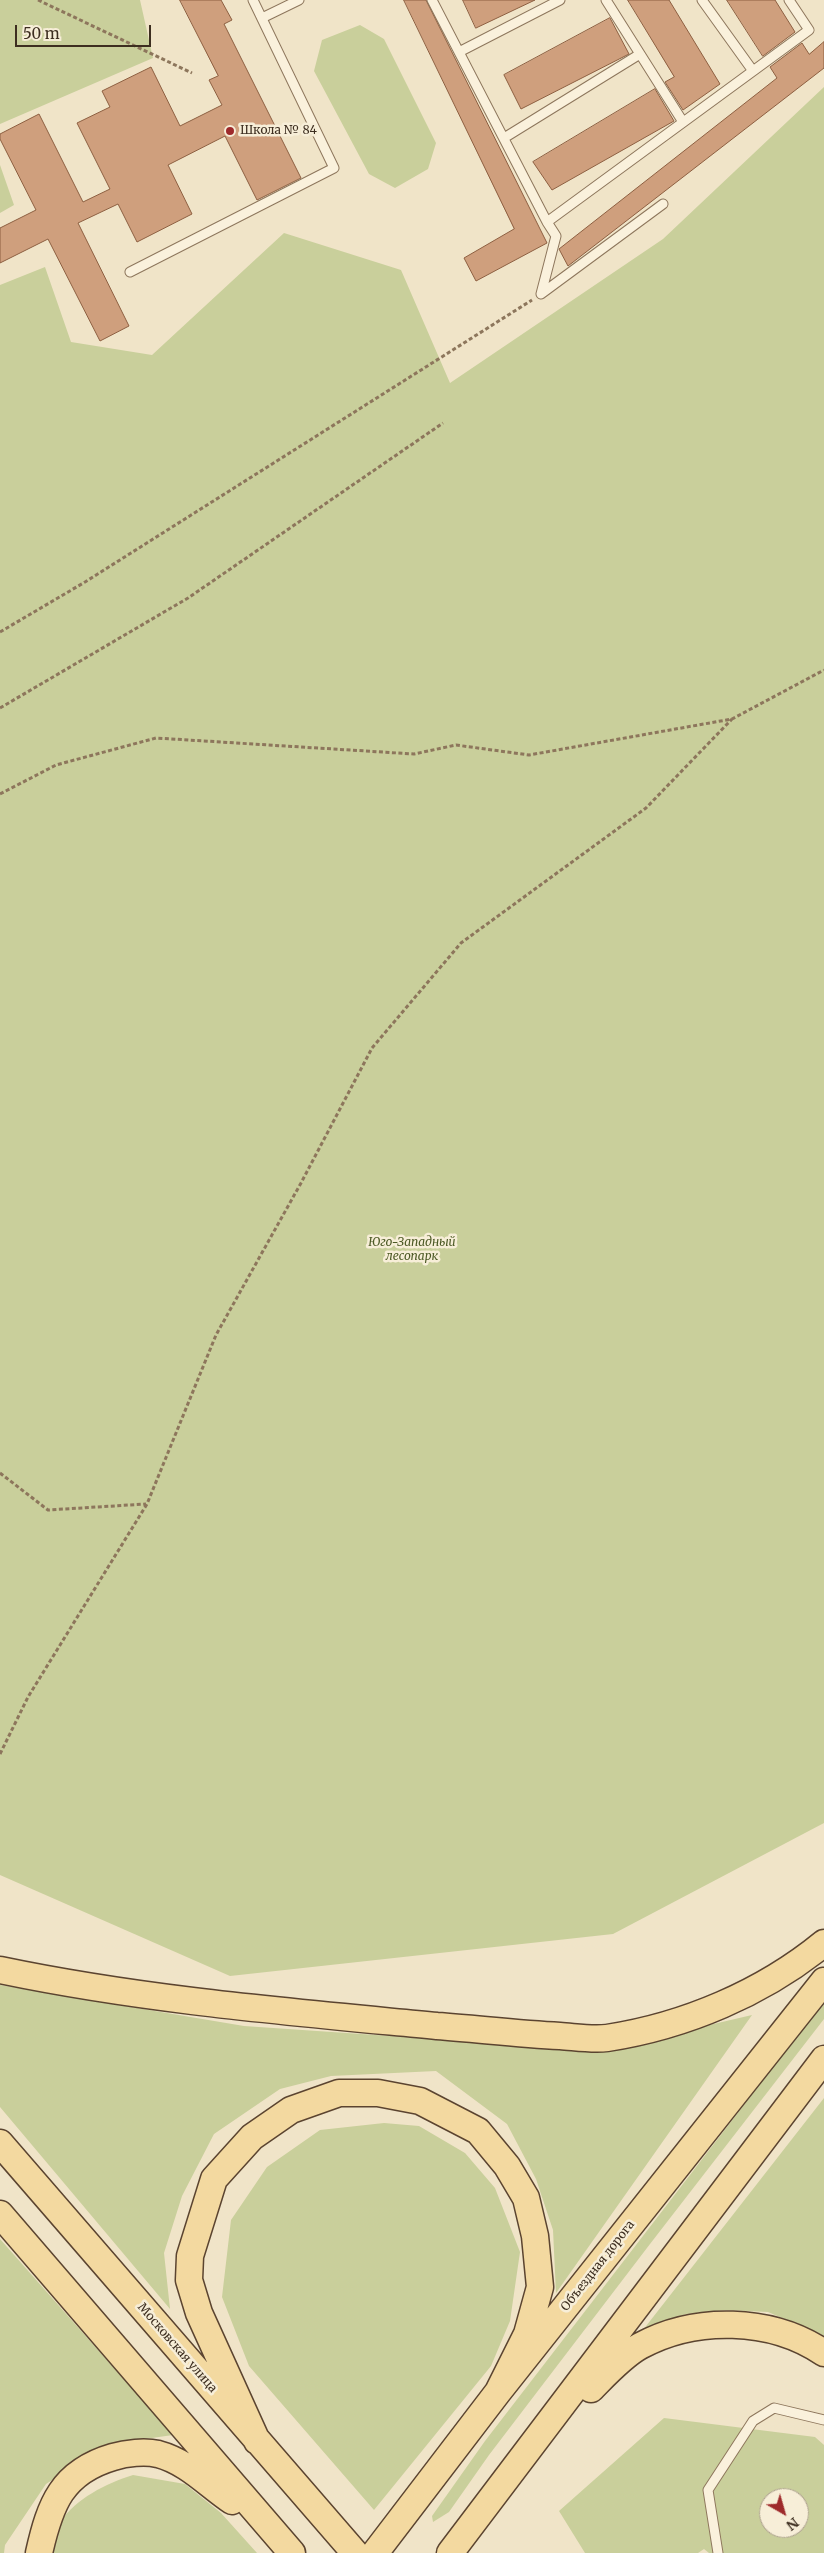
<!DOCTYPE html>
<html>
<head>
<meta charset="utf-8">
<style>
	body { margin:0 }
	#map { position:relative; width:824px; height:2553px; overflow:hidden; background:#f0e4c8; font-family:Merriweather,serif }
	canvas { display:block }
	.north { position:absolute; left:759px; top:2488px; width:50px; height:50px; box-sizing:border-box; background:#f7eed8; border:1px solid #ada18e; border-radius:50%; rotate:142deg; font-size:14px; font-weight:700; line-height:20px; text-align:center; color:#3d2e20 }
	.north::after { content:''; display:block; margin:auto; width:18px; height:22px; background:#9e2a2b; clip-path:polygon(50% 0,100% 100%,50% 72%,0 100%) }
	.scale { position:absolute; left:15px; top:25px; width:136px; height:22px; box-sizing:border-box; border:2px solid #3d2e20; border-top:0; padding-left:6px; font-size:15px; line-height:18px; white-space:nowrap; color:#3d2e20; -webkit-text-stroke:4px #f7eed8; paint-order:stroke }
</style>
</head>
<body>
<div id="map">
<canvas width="824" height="2553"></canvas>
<div class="north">N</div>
<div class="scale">50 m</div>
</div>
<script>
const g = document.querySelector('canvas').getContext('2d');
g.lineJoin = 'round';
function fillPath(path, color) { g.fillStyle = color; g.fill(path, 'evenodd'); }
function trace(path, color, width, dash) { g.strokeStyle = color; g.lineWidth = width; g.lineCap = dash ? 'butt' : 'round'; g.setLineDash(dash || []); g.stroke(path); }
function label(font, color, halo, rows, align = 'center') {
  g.font = font + ' Merriweather,serif'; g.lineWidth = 5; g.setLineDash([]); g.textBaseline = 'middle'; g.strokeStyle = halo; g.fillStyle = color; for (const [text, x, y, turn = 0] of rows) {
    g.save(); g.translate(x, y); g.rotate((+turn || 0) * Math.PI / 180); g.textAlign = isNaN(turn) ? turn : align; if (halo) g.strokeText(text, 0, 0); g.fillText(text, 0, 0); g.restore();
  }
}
fillPath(new Path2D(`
	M0 0H140L153 58 0 124Z
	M360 25 384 39 436 143 428 169 395 188 369 174 314 71 322 40Z
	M824 87V1823L613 1934 230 1976 0 1875V285L45 267 71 342 152 355 284 233 401 270 450 383 663 239Z
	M0 165 14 205 0 213Z
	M0 1985 244 2026 522 2045 641 2041 752 2015 556 2293 553 2230 536 2179 507 2124 436 2071 331 2076 280 2089 214 2134 182 2196 164 2253 170 2309 0 2107Z
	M824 2001V2019L650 2244 489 2455 449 2512 433 2522 432 2516 485 2441Z
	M824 2098V2336L768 2312 726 2310 686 2314 643 2330Z
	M384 2123 419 2126 465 2153 495 2188 520 2252 510 2321 491 2366 374 2510 249 2366 222 2297 231 2220 267 2167 320 2130Z
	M0 2239 173 2435 109 2444 46 2484 5 2545 4 2553H0Z
	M664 2418 815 2437 824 2445V2553H709L704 2549 698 2553H585L559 2511ZM769 2498H799V2528H769Z
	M133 2475 185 2484 221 2513 257 2553H52C54 2544 55 2530 60 2522 77 2498 105 2484 133 2475Z`), '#c9cf9b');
const building = new Path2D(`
	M180 0H221L232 20 224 24 301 178 257 200 225 136 168 165 192 214 137 242 118 204 78 223 129 326 100 341 48 239 0 263V228L36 210 0 139V134L39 114 83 202 110 189 77 123 110 107 102 91 151 67 180 126 222 105 209 80 218 76Z
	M404 0H426L547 243 476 281 464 258 514 229Z
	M463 0H535L476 28Z
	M628 0H669L720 84 683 110 665 82 674 77Z
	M727 0H775L795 32 763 56Z
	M610 18 629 54 521 109 504 75Z
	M824 42V68L568 266 559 249 777 78 770 67 802 43 809 54Z
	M655 89 674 121 552 190 533 162Z`);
fillPath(building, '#cf9f7d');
trace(building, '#8d5f41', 1);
const lane = new Path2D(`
	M432 0 547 222
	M606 0 683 122
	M702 0 753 71
	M262 18 299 0
	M459 52 560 0
	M504 138 640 54
	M663 204 541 294 556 236 547 222 809 30 789 0
	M130 272 334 168 253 0
	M718 2553 708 2490 753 2421 774 2408 824 2420`);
const primary = new Path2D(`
	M0 1970C143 2000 291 2012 437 2026 478 2029 519 2034 560 2036 575 2037 592 2040 607 2038 685 2026 763 1993 824 1943
	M0 2143 355 2553
	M0 2214 292 2553
	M591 2389C605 2375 622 2356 640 2346 695 2316 771 2317 824 2353
	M257 2441 199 2313 189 2280 190 2256 214 2179 252 2137 291 2110 339 2093H378L420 2101 478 2131 507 2166 526 2198 535 2236 540 2287 527 2334 498 2392
	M39 2553C50 2504 62 2472 113 2457 126 2453 145 2451 158 2454 188 2462 208 2485 232 2501
	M375 2553 498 2392 824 1981
	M450 2553 824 2059`);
trace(lane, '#8d765c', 11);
trace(primary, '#5b4430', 29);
trace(new Path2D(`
	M38 0 192 73
	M0 632 85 582 532 300
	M0 708 188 598 443 423
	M0 794 56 765 156 738 414 754 456 745 529 755 732 719 824 670
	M0 1473 48 1510 146 1504
	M0 1754 28 1697 147 1504 216 1335 301 1183 372 1048 461 943 646 808 732 719`), '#8d765c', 3, [4, 2.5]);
trace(lane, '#faf1dc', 9);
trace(primary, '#f3d9a0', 26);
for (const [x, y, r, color] of [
	[230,131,5,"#9e2a2b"]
]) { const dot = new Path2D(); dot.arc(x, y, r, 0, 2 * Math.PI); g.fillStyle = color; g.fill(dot); trace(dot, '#f7eed8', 2); }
label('12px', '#3d2e20', '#f7eed8', [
	["Школа № 84",240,131]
], 'left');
label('italic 12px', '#4d5a26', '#f7eed8', [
	["Юго-Западный",412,1243],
	["лесопарк",412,1257]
]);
label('12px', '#3d2e20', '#f7eed8', [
	["Объездная дорога",598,2266,-52],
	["Московская улица",177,2348,49]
]);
</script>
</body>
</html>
